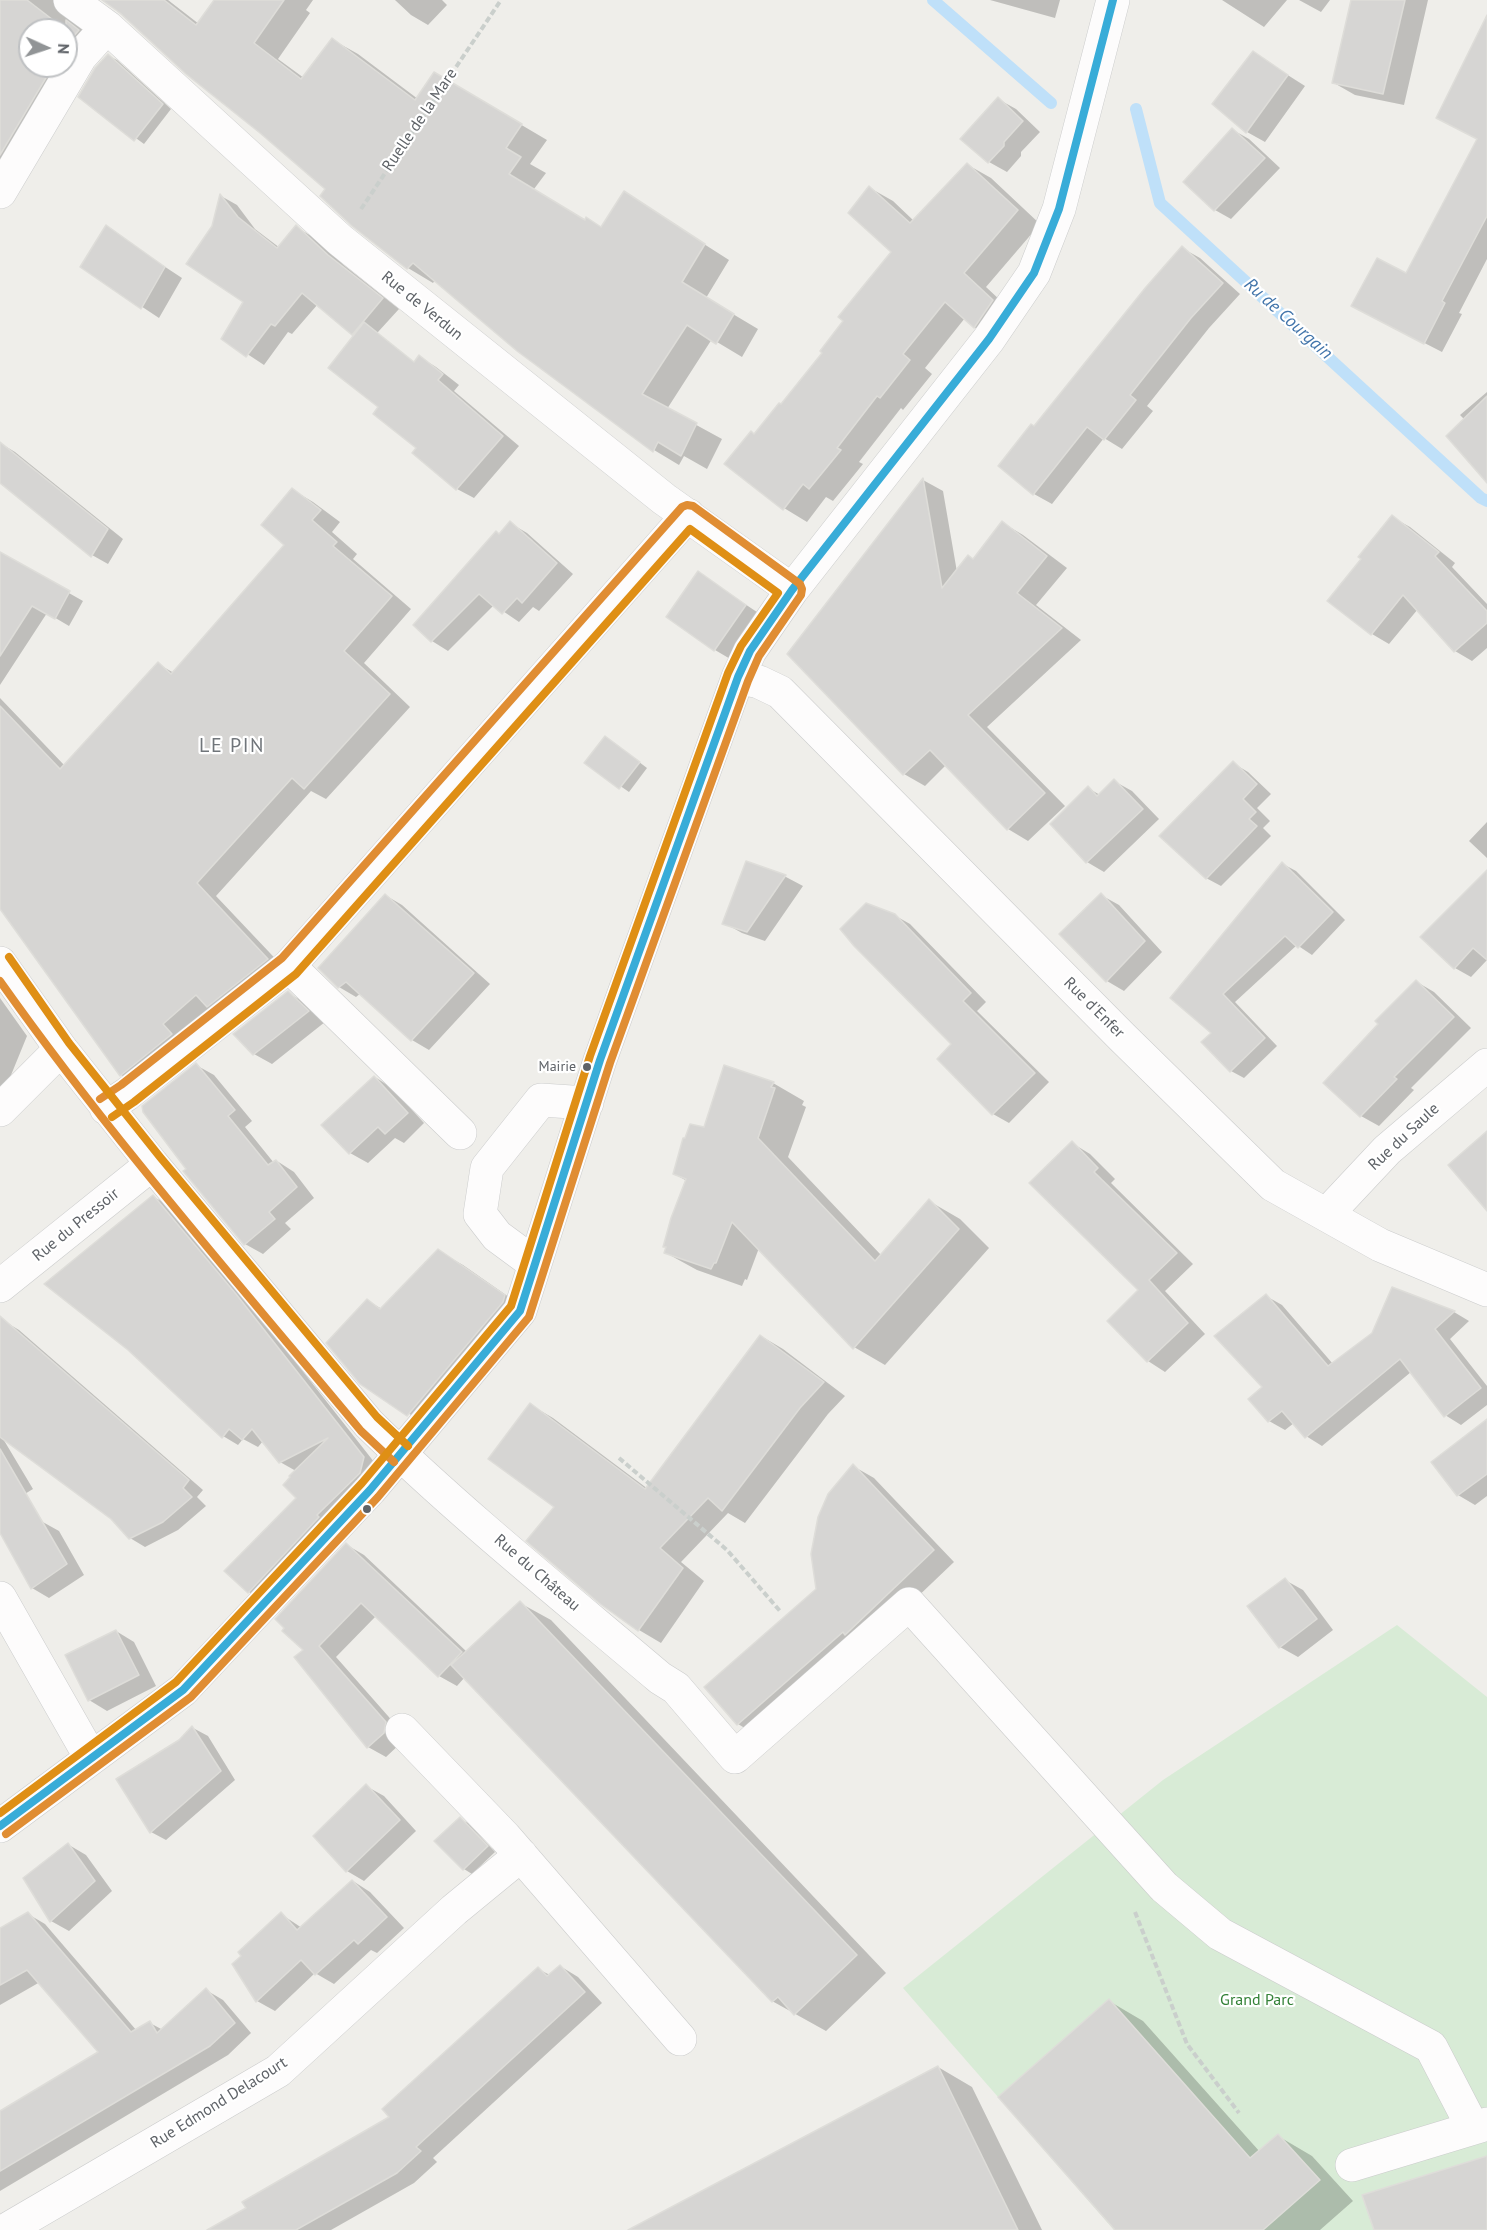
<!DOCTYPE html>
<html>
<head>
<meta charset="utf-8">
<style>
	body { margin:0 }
	#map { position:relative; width:1487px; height:2230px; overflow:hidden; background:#efeeea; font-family:"PT Sans",sans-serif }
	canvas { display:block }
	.north { position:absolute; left:18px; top:18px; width:60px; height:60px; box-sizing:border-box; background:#fff; border:2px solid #bfc1c3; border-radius:50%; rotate:93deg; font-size:16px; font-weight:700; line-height:24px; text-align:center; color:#5f6368 }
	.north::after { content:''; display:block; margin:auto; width:21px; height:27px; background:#919496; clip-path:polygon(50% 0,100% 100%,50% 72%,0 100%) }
</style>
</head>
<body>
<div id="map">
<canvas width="1487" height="2230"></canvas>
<div class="north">N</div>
</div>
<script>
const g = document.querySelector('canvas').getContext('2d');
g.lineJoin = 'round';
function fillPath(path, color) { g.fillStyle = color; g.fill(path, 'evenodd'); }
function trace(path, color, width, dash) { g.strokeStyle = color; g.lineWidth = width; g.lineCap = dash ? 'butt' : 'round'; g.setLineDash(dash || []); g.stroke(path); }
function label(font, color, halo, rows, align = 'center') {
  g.font = font + ' "PT Sans",sans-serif'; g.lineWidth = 4.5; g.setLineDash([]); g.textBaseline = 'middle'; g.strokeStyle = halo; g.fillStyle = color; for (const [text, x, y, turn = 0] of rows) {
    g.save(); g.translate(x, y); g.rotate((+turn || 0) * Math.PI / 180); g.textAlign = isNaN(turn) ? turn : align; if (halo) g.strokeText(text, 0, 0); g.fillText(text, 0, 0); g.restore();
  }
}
fillPath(new Path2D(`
	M1397 1625 1487 1697V2230H1114L903 1988 1163 1780Z`), '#d8ebd6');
fillPath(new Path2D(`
	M0 0H84L80 4 76 14 78 24 84 31 103 45 89 62 23 174 0 161ZM30 30H66V66H30Z
	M104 0H168L199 24 216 0H313L306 10 310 13 278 59 304 78 333 40 358 54 418 99 435 74 547 140 530 164 546 173 534 189 586 222 603 228 624 193 729 260 706 298 758 329 742 357 712 339 667 409 722 439 707 469 684 456 679 465 654 450 435 280 433 283 408 268 327 189Z
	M395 0H442L447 5 428 25 411 15Z
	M990 0H1060L1055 18Z
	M1222 0H1287L1264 27Z
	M1299 0H1330L1321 12Z
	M1352 0H1428L1404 105 1355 95 1334 83Z
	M1253 53 1305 86 1265 142 1247 132 1214 104Z
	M109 56 117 60 171 109 144 144 80 97Z
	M998 99 1016 109 1040 132 1021 152V156L1007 172 989 162 962 139Z
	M1233 130 1249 139 1280 168 1231 219 1215 210Z
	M968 165 991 178 1040 224 986 287 1015 314 997 340 974 327 965 318 925 368 932 374 903 410 901 408 859 462 863 464 833 501 826 497 807 522 784 508 755 435 824 353 893 252 870 188 893 201 914 221Z
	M1487 166V259L1459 313 1462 314 1442 352 1370 315 1407 275Z
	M221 196 237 205 255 229 280 248 296 227 313 237 345 266 399 309 378 332V335L419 367 420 357 436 367 459 385 454 391 519 446 474 498 457 489 414 452 419 447 380 407 356 335 318 304 292 334 288 332 264 365 223 338 246 302 213 226Z
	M106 228 182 278 159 318 82 267Z
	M1182 248 1200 258 1240 294 1209 328 1147 406 1153 411 1122 449 1104 438 1052 504 1034 494 1035 428Z
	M1487 392V477L1465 420 1460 415Z
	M0 443 15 452 123 539 108 564 92 555 0 481Z
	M923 480 943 491 957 572 974 560 1003 523 1023 535 1067 568 1036 605 1081 640 987 727 1065 806 1028 841 1008 829 946 765 925 786 904 774 789 654Z
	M293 490 313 502 340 522 332 532 357 554 353 559 411 609 364 663 410 707 326 799 311 791 216 896 287 971 141 1086 121 1075 0 906V698L65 766 158 664 174 673 286 545Z
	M1392 517 1410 527 1455 563 1452 567 1487 604V648L1472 661 1455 651 1418 609 1389 644 1372 634 1363 559Z
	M510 523 527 533 573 574 539 611 533 607 519 622 494 605 448 651 432 641Z
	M0 554 83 601 69 626 47 613 0 685Z
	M698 573 763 616 732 660 715 650Z
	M614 743 647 768 629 792 587 763Z
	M1233 763 1248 772 1271 794 1257 808 1270 821 1263 828 1271 836 1221 886 1206 878Z
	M1114 781 1132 791 1159 819 1104 872 1087 862 1052 824 1088 788 1100 795Z
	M1487 822V858L1469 841Z
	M747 863 786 877 803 886 765 941 742 933 724 923Z
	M1283 864 1296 871 1345 920 1312 955 1297 945 1235 1002 1277 1046 1244 1078 1231 1071 1213 1033 1173 998Z
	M1487 872V960L1471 977 1455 968Z
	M385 895 402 905 490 984 429 1050 412 1040 361 993 356 997 339 987Z
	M1101 895 1119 905 1162 952 1124 991 1107 981Z
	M894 915 910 924 986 1002 977 1011 1049 1082 1009 1123 993 1114 953 1044Z
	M1417 982 1434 992 1471 1028 1411 1088 1414 1090 1379 1126 1361 1116 1325 1083Z
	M288 993 306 1003 325 1022 272 1064 254 1054Z
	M0 998 27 1036 0 1102Z
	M196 1065 214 1075 252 1121 245 1127 274 1163 277 1161 294 1172 314 1198 285 1223 291 1229 263 1254 245 1244Z
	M375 1077 392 1088 424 1123 404 1143 395 1138 368 1163 350 1153Z
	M773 1083 804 1101 802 1105 806 1107 788 1157 881 1255 929 1201 960 1219 989 1248 885 1365 854 1347 759 1248 747 1280 745 1279 742 1286 697 1270 666 1253 687 1181 674 1174 705 1129Z
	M1072 1143 1090 1154 1115 1179 1111 1183 1193 1264 1165 1291 1205 1334 1165 1372 1148 1361 1109 1321 1140 1290Z
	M154 1197 168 1205 250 1304 378 1467 263 1601 249 1592 298 1498 296 1471 280 1462 263 1441 258 1447 243 1439 238 1445 223 1436 129 1349Z
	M438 1251 463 1265 529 1311 433 1429 361 1383 368 1301 382 1309Z
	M1393 1289 1454 1312 1469 1321 1450 1339 1487 1386V1405L1461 1425 1445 1415 1411 1372 1322 1446 1306 1436 1294 1423 1285 1430 1269 1421 1264 1387 1266 1296 1282 1305 1333 1364 1373 1334Z
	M4 1321 19 1330 203 1490 197 1497 206 1506 178 1530 145 1547 130 1538 112 1518 2 1437 33 1489 0 1509V1323Z
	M761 1336 783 1349 845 1396 828 1414 745 1523 728 1513 681 1562 704 1581 661 1643 639 1630 600 1601 556 1507 531 1405 553 1418 648 1489Z
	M1487 1430V1496L1475 1505 1458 1495 1433 1462Z
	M853 1466 874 1478 954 1562 867 1645 758 1736 738 1724 817 1590Z
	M41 1521 59 1531 84 1575 49 1598 32 1588Z
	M347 1545 364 1555 467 1652 520 1603 551 1620 886 1973 826 2031 772 2001 465 1677 457 1686 439 1676 376 1616 336 1657 403 1733 401 1743 386 1757 368 1747 305 1650Z
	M1285 1580 1303 1590 1333 1630 1298 1657 1280 1647Z
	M116 1631 134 1642 156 1686 107 1711 89 1700 67 1655Z
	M193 1728 208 1736 235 1780 166 1840 151 1832 179 1741Z
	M366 1786 384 1796 416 1831 364 1881 347 1871Z
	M460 1819 468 1823 495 1852 472 1874 464 1869Z
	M69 1845 86 1855 112 1891 69 1931 51 1921Z
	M353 1881 370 1892 404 1928 377 1953 371 1950 334 1984 315 1973 275 2011 257 2001 234 1965 281 1914 302 1928Z
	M28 1914 45 1924 137 2031 150 2023 163 2030 206 1990 223 2000 251 2033 228 2055 0 2191V2113L100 2052 40 1982 0 2005V1930Z
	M560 1966 578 1977 602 2003 433 2158 437 2162 414 2183 331 2230H210L248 2209 391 2117 538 1969 550 1975Z
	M1109 2001 1143 2021 1260 2152 1278 2136 1312 2156 1353 2201 1320 2230H1117Z
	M938 2067 972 2087 1042 2230H630Z`), '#0003');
trace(new Path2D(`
	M933 0 1051 103
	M1136 109 1160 203 1481 498 1487 501`), '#bfe0f9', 12);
const building = new Path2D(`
	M0 0H27L66 30V20L79 30 66 45V30H30V66H53L0 155Z
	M102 0H164L196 25 214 0H284L254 43 301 79 332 38 415 100 434 72 522 124 506 148 521 157 509 174 585 220 586 217 601 227 624 191 705 244 682 282 734 314 716 344 687 325 642 394 697 423 681 456 658 442 653 452 517 351 413 263 407 269 352 226 320 196 325 189 260 133 186 74 120 13Z
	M1351 0H1405L1383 94 1332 83Z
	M1487 15V216L1442 301 1445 303 1424 344 1351 306 1377 258 1406 273 1477 139 1436 118Z
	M1253 51 1288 75 1246 133 1212 104Z
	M108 54 163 104 134 141 78 97 95 68Z
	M998 97 1023 121 1004 142V146L988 163 960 139Z
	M1232 128 1265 158 1214 211 1183 182Z
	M967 163 1018 210 964 273 993 300 974 328 945 302 903 354 910 360 880 398 877 396 837 448 841 450 809 489 803 484 783 510 724 464 751 431 754 434 779 403 781 404 822 353 820 351 843 321 838 317 891 252 848 213 869 186 910 223Z
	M220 194 238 217 277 248 296 225 328 255 383 298 352 335 302 293 275 326 271 324 246 357 221 339 243 302 186 264 212 226Z
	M106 225 165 267 141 309 80 267Z
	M1182 246 1223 283 1191 318 1130 395 1136 400 1104 440 1087 427 1033 495 998 466 1031 424 1034 426 1146 287Z
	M364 322 414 362 419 355 443 374 438 380 503 436 456 490 412 453 416 448 373 414 378 407 328 368Z
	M1487 396V483L1446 436Z
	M0 442 108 529 91 557 0 483Z
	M923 478 942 588 968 555 973 559 1002 521 1047 556 1017 593 1062 628 968 715 1045 793 1007 830 930 750 903 775 787 654Z
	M292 488 321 510 312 520 337 542 333 546 392 596 344 651 390 694 304 789 292 778 197 883 268 959 207 1007 196 995 163 1024 172 1034 120 1076 0 909V706L60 769 158 662 171 674 284 545 261 525Z
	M1392 515 1439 552 1435 556 1487 611V623L1454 652 1403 595 1371 635 1327 601 1361 559 1358 557Z
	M510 521 557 563 522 603 517 598 502 614 479 594 431 642 413 625 496 531 499 534Z
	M0 552 70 591 55 619 32 606 0 656Z
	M698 571 746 605 714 651 666 617Z
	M605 736 640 762 619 789 584 763Z
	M1233 761 1257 784 1243 799 1256 812 1249 819 1257 826 1206 879 1159 836Z
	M1114 779 1143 809 1086 863 1050 824 1088 786 1097 796Z
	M746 861 786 875 747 932 722 924Z
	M1282 862 1333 912 1298 948 1285 936 1223 994 1265 1038 1230 1072 1201 1042 1211 1033 1170 998Z
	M1487 870V960L1473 948 1454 969 1420 937Z
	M1101 893 1145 941 1106 982 1059 934Z
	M385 894 474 973 411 1041 346 982 338 988 318 968Z
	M866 903 895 914 971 993 963 1001 1035 1073 992 1115 937 1059 951 1044 854 946 840 929Z
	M1416 980 1454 1017 1394 1077 1397 1079 1360 1117 1323 1083 1378 1024 1375 1021Z
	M288 991 309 1011 253 1055 233 1034Z
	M196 1063 235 1110 228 1116 268 1165 276 1160 297 1187 269 1212 275 1219 244 1245 183 1171 186 1169 143 1112 142 1106Z
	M724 1065 774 1082 771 1087 775 1088 758 1138 875 1261 929 1199 959 1229 853 1349 732 1222 716 1263H714L711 1269 664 1253 666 1247H663L671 1218 686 1179 673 1174 683 1138H685L690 1124 704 1127Z
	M374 1076 408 1113 385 1134 378 1127 349 1154 321 1125Z
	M1487 1131V1211L1448 1165Z
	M1072 1141 1098 1168 1094 1172 1177 1253 1149 1280 1188 1323 1147 1362 1107 1321 1138 1290 1029 1183Z
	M153 1195 236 1294 364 1457 360 1473 317 1515 319 1517 248 1593 224 1571 296 1498 283 1485 290 1477 289 1476 328 1438 279 1463 252 1429 242 1440 229 1429 222 1438 128 1350 44 1284Z
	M438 1249 505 1295 503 1302 407 1416 360 1384 326 1343 367 1299 380 1309Z
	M1392 1287 1455 1311 1435 1329 1481 1388 1444 1417 1400 1359 1305 1438 1282 1411 1268 1422 1248 1399 1262 1387 1214 1336 1266 1294 1328 1366 1372 1333Z
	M0 1316 189 1480 183 1488 192 1497 163 1522 129 1539 111 1519 0 1437Z
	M760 1335 824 1382 800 1408 722 1511 708 1498 660 1548 683 1568 638 1631 599 1603 526 1541 554 1507 488 1459 530 1403 645 1489Z
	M1487 1419V1474L1457 1496 1431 1462Z
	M0 1449 67 1564 31 1589 0 1533Z
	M853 1464 934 1550 845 1635 843 1632 737 1725 704 1687 816 1589 811 1554 818 1517 828 1494Z
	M346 1543 462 1652 438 1677 361 1603 319 1646 386 1722 384 1733 367 1748 294 1657 303 1650 282 1631 284 1628 275 1619Z
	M1285 1578 1317 1619 1279 1648 1247 1606Z
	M520 1601 857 1955 794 2015 778 1997 772 2002 451 1665Z
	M116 1630 139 1675 88 1701 65 1655Z
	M192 1726 221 1771 150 1833 116 1779 179 1740Z
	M366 1784 400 1820 346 1872 313 1836Z
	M460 1817 488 1846 463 1870 434 1841Z
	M68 1843 95 1881 50 1922 23 1878Z
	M352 1880 387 1917 358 1944 354 1940 315 1975 301 1960 256 2002 232 1964 241 1956 238 1952 281 1912 297 1930Z
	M28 1912 131 2032 150 2021 157 2033 206 1988 235 2023 210 2046 0 2171V2111L98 2052 27 1970 0 1985V1928Z
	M560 1965 585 1992 416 2147 421 2151 397 2173 296 2230H207L246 2208 242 2202 389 2117 382 2109 538 1967 547 1976Z
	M1109 1999 1250 2158 1278 2134 1320 2180 1263 2230H1115L998 2097Z
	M938 2066 1018 2230H628Z
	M1487 2156V2230H1374L1362 2195Z`);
fillPath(building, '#d6d5d3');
trace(building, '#deddd9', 1.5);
const minor = new Path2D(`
	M70 0 107 27 340 240 664 499 792 590
	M0 192 80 57 107 27
	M738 677 759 682 780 692 1122 1037 1273 1185 1380 1245 1487 1290
	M0 963 61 1049 152 1164 369 1424C461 1514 562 1595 660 1678L676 1688 735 1757 909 1604 1164 1887 1220 1934 1431 2047 1473 2128
	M289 966 460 1133
	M106 1108 127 1094 289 966 688 515
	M0 1110 61 1049
	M1327 1214 1387 1150 1487 1065
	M535 1264 497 1236 480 1214 487 1168 541 1100 587 1103
	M0 1286 152 1164
	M0 1598 91 1758
	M402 1730 505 1837 680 2039
	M0 1826 183 1690 370 1490 520 1311 600 1060 738 677 750 651 792 590 989 339 1034 273 1059 209 1113 0
	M1352 2165 1487 2124
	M6 2230 278 2071 454 1910 521 1855`);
trace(minor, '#cbcccc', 34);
trace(new Path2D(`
	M361 209 501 0
	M619 1458 727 1550 780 1611
	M1135 1912 1187 2044 1239 2113`), '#cacfcc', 4, [6, 3]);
trace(minor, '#fdfcfc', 33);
trace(new Path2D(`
	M0 1826 183 1690 370 1490 520 1311 600 1060 738 677 750 651 792 590 989 339 1034 273 1059 209 1113 0`), '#38acd8', 8);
trace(new Path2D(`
	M0 981C111 1138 238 1283 361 1431L394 1462
	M6 1834 191 1697 378 1497 529 1317 610 1063 748 681 759 656 801 595 802 589 800 584 693 506 687 505 682 507 282 958 121 1085 100 1099`), '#e08d33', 8);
trace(new Path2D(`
	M9 957 69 1043 160 1157 377 1417 408 1446
	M0 1813 176 1682 362 1483 511 1306 590 1056 728 673 741 646 778 593 690 529 296 974 134 1102 112 1117`), '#df8f15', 8);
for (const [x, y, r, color] of [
	[587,1067,5,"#5f6368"],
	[367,1509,5,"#5f6368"]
]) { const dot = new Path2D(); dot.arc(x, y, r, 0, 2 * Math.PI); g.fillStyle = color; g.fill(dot); trace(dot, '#fff', 2); }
label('14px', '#5f6368', '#fff', [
	["Mairie",576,1067]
], 'right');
label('16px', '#5f6368', '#fff', [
	["Ruelle de la Mare",420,120,-56],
	["Rue de Verdun",422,306,39],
	["Rue d'Enfer",1094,1008,45],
	["Rue du Saule",1404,1137,-43],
	["Rue du Pressoir",76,1225,-39],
	["Rue du Château",537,1573,41],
	["Rue Edmond Delacourt",219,2103,-32]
]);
label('16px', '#348238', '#fff', [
	["Grand Parc",1257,2000]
]);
label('italic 18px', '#4174aa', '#fff', [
	["Ru de Courgain",1288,319,42]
]);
g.letterSpacing = '1.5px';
label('20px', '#70757a', '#fff', [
	["LE PIN",232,746]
]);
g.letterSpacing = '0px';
</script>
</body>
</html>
